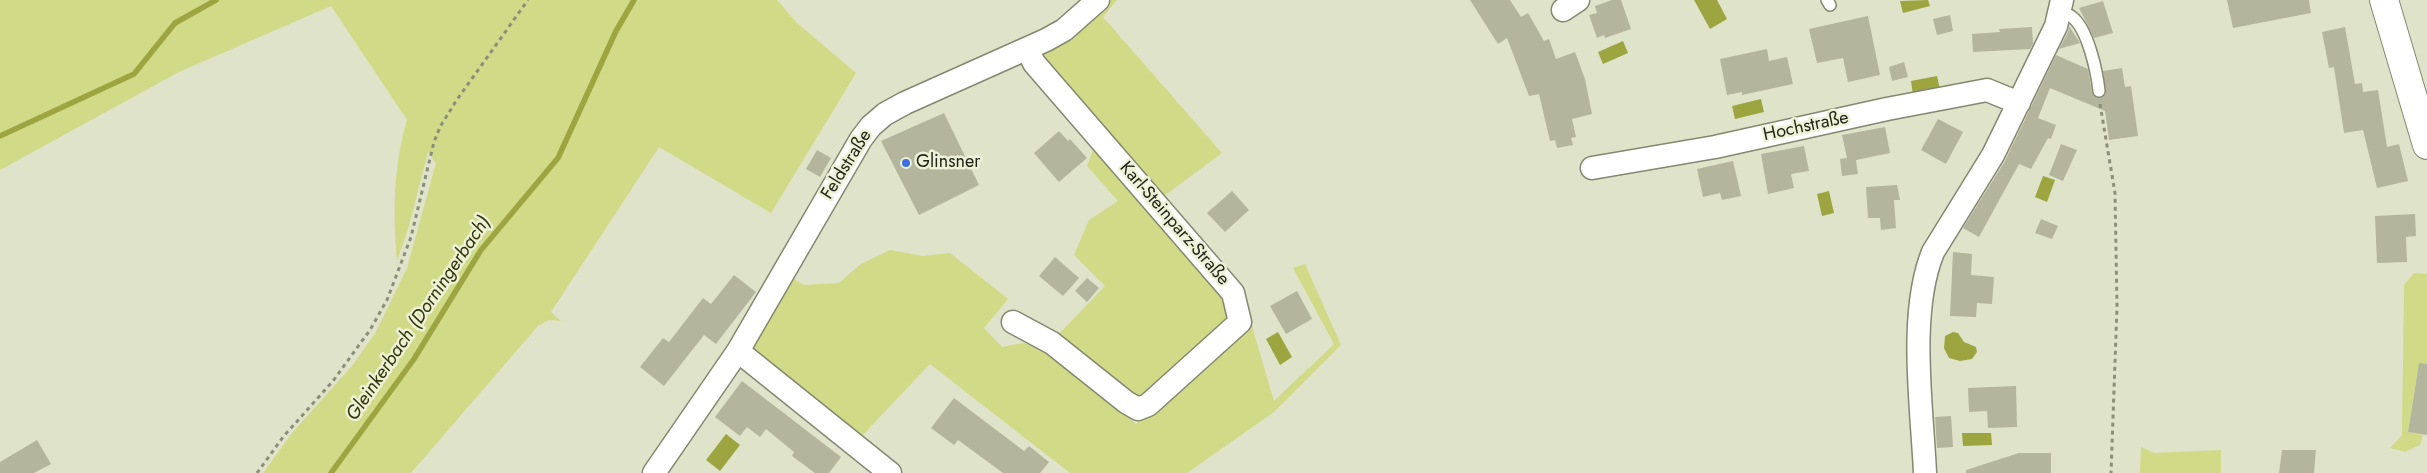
<!DOCTYPE html>
<html>
<head>
<meta charset="utf-8">
<style>
	body { margin:0 }
	canvas { display:block; background:#dfe3c9 }
</style>
</head>
<body>
<canvas width="2427" height="473"></canvas>
<script>
const g = document.querySelector('canvas').getContext('2d');
g.lineJoin = 'round';
function fillPath(path, color) { g.fillStyle = color; g.fill(path, 'evenodd'); }
function trace(path, color, width, dash) { g.strokeStyle = color; g.lineWidth = width; g.lineCap = dash ? 'butt' : 'round'; g.setLineDash(dash || []); g.stroke(path); }
function label(font, color, halo, rows, align = 'center') {
  g.font = font + ' Jost,sans-serif'; g.lineWidth = 5; g.setLineDash([]); g.textBaseline = 'middle'; g.strokeStyle = halo; g.fillStyle = color; for (const [text, x, y, turn = 0] of rows) {
    g.save(); g.translate(x, y); g.rotate((+turn || 0) * Math.PI / 180); g.textAlign = isNaN(turn) ? turn : align; if (halo) g.strokeText(text, 0, 0); g.fillText(text, 0, 0); g.restore();
  }
}
fillPath(new Path2D(`
	M0 0H777L797 23 856 73 771 213 659 147 551 312 561 321 549 320 538 326 411 473H263L292 433 352 366 376 332 407 268 436 163 428 152 409 226 397 261C393 213 393 167 407 120L331 6 179 72 0 170Z
	M1109 0H1117L1103 17 1222 153 1164 196 1038 55Z
	M1094 147 1220 287 1230 315 1226 325 1146 395 1129 397 1057 336 1105 286 1074 255 1089 220 1118 201 1087 166Z
	M890 250 923 256 950 253 1008 299 984 328 1002 347 1022 343 1046 348 1136 424 1251 323 1274 401 1334 344 1293 268 1305 264 1341 345 1274 412 1187 473H1070L930 364 858 440 752 348 792 278 804 285 839 283 861 264Z
	M2414 273 2427 274V375L2417 374 2408 432 2423 435 2420 445 2405 452 2390 448 2402 435 2404 285Z
	M2141 447 2154 453 2221 450V473H2140Z`), '#d1da87');
fillPath(new Path2D(`
	M1694 0H1717L1727 19 1710 29Z
	M1928 0 1930 6 1903 13 1900 1Z
	M1623 41 1628 53 1603 64 1598 52Z
	M1937 76 1940 89 1913 95 1911 81Z
	M1761 99 1764 112 1735 119 1732 106Z
	M2043 176 2055 180 2047 202 2035 197Z
	M1829 191 1834 213 1822 216 1817 194Z
	M1278 332 1292 357 1280 365 1266 339Z
	M1953 332 1958 333 1964 342 1976 347 1977 352 1972 359 1960 361 1949 358 1944 348 1945 336Z
	M1991 433 1992 445 1963 446 1962 433Z
	M726 434 740 445 720 471 706 460Z`), '#9ca53f');
trace(new Path2D(`
	M0 136 134 74 175 23 216 0
	M331 473 414 359 481 250 558 158 616 31 634 0`), '#9ca53f', 5.5);
fillPath(new Path2D(`
	M1470 0H1510L1521 17 1528 13 1544 41 1549 39 1556 59 1575 52 1585 79 1592 114 1572 119 1576 137 1571 138 1573 145 1557 148 1555 140 1550 141 1539 94 1529 96 1507 38 1498 44Z
	M1612 0H1621L1631 29 1605 38 1604 35 1597 38 1589 15 1597 13 1595 6Z
	M2227 0H2309L2311 13 2233 28Z
	M2103 1 2113 33 2094 38 2079 8Z
	M1950 15 1953 31 1937 35 1933 19Z
	M1868 16 1880 75 1848 82 1843 58 1817 63 1809 29Z
	M2069 26 2080 43 2059 49 2068 32Z
	M2032 27 2033 44 2030 49 1973 52 1972 34 2000 32 1999 29Z
	M2345 27 2355 84 2362 83 2363 92 2378 90 2387 147 2399 144 2408 181 2377 188 2363 130 2344 133 2334 67 2329 68 2322 32Z
	M1767 49 1769 61 1787 57 1793 84 1742 95V92L1727 95 1720 59Z
	M2056 55 2088 69 2092 92 2097 98 2103 97 2106 93 2103 71 2122 68 2125 87 2131 86 2138 136 2109 140 2105 111 2050 88 2038 118 2056 125 2051 139 2048 138 2031 169 2019 164 1979 237 1963 228 2005 161Z
	M1904 62 1908 77 1892 81 1889 67Z
	M944 113 979 185 919 215 881 141Z
	M1938 119 1963 132 1946 164 1921 150Z
	M1885 127 1890 153 1856 160 1858 174 1842 176 1840 159 1847 158 1842 135Z
	M1059 131 1068 141 1070 139 1087 158 1059 182 1034 153Z
	M2061 144 2077 150 2063 181 2049 175Z
	M1804 146 1809 171 1791 174 1794 188 1768 194 1761 154Z
	M817 150 831 158 820 177 806 169Z
	M1733 161 1741 196 1722 200 1720 193 1703 197 1697 169Z
	M1897 185 1900 200H1894L1896 228 1881 230 1880 218H1868L1866 187Z
	M1232 191 1249 210 1225 232 1207 213Z
	M2415 214 2416 236 2406 237 2407 262 2377 263 2375 216Z
	M2041 219 2058 226 2052 239 2035 233Z
	M1953 252 1972 254 1971 275 1994 277 1992 304 1977 303 1976 317 1950 316Z
	M1055 257 1079 278 1063 296 1039 276Z
	M734 275 756 292 716 344 704 335 664 386 640 367 663 338 669 342 703 298 711 304Z
	M1087 278 1099 288 1087 302 1075 291Z
	M1297 291 1312 319 1286 334 1270 306Z
	M2419 363 2427 364V435L2408 432Z
	M742 381 841 457 829 473H815L792 456 794 452 766 429 760 437 747 427 740 436 715 417Z
	M2016 386 2017 427 1988 428 1987 411 1969 412 1968 388Z
	M954 398 1024 451 1029 446 1049 462 1040 473H1003L958 440 954 445 931 428Z
	M1951 416 1953 447 1937 448 1935 417Z
	M37 440 51 464 34 473H0V462Z
	M2282 450H2316L2314 473H2279Z
	M2019 453H2051V473H1966V470Z`), '#b3b69d');
const service = new Path2D(`
	M1827 0 1830 5
	M2061 12C2064 13 2069 14 2072 17 2088 29 2097 72 2099 91`);
const minor = new Path2D(`
	M1563 10 1578 0
	M1592 168 1715 147 1887 109 1987 90 2019 103
	M1013 322 1052 343 1126 402 1138 409 1148 405 1240 322 1233 293 1034 63 1028 50
	M738 351 890 473
	M654 473 738 351 861 139 871 126 885 114 905 103 1046 40 1064 30 1098 0
	M1925 473C1922 406 1908 314 1933 252L1993 155 2056 26 2062 0`);
const tertiary = new Path2D(`
	M2384 0 2427 145`);
trace(service, '#848870', 14);
trace(minor, '#848870', 25);
trace(tertiary, '#848870', 30);
trace(new Path2D(`
	M2100 104 2115 193 2117 307 2111 473
	M257 473 283 437 333 381 370 330 387 300 411 237 434 142 440 127 456 101 528 0`), '#8b8e7b', 3, [4, 4]);
trace(service, '#fff', 11);
trace(minor, '#fff', 22);
trace(tertiary, '#fff', 28);
for (const [x, y, r, color] of [
	[906,163,5,"#3f70e1"]
]) { const dot = new Path2D(); dot.arc(x, y, r, 0, 2 * Math.PI); g.fillStyle = color; g.fill(dot); trace(dot, '#edf1d6', 2); }
label('18px', '#22241a', '#edf1d6', [
	["Hochstraße",1806,127,-12],
	["Feldstraße",847,165,-58],
	["Karl-Steinparz-Straße",1174,224,49]
]);
label('18px', '#22241a', '#edf1d6', [
	["Glinsner",916,163]
], 'left');
label('italic 19px', '#32350a', '#edf1d6', [
	["Gleinkerbach (Dorningerbach)",419,319,-56]
]);
</script>
</body>
</html>
